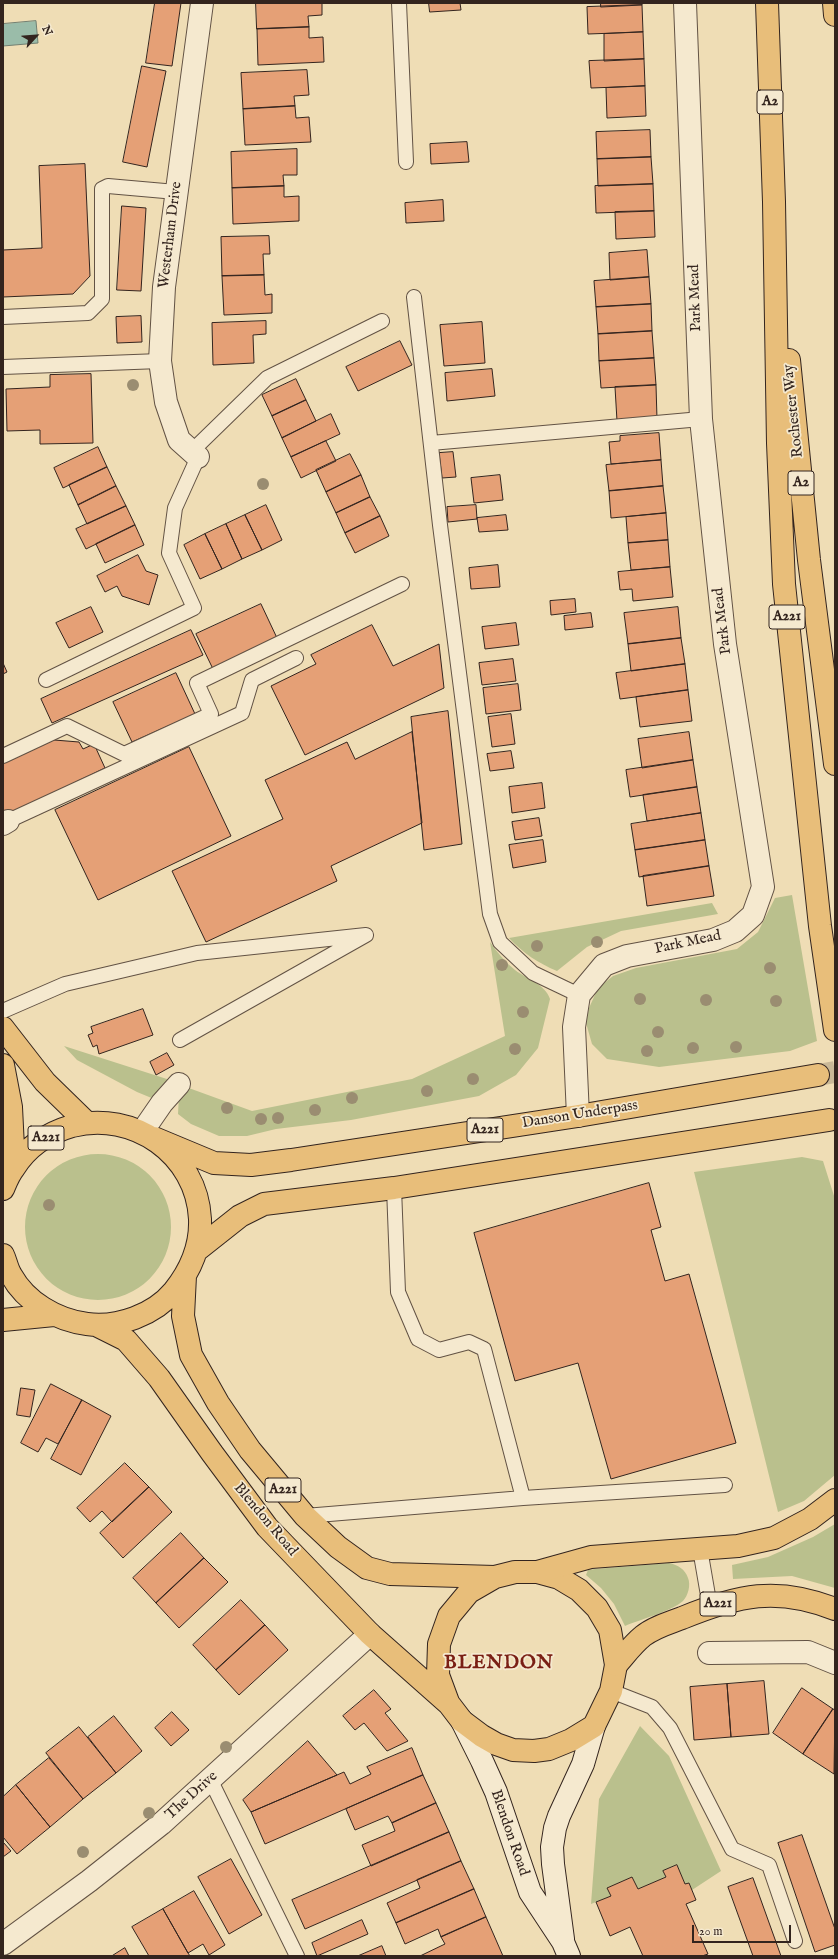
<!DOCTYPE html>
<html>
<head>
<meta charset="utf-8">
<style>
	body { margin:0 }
	#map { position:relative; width:838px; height:1959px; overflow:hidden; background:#efddb5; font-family:"IM FELL English",serif }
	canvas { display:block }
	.frame { position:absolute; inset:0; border:4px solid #33241e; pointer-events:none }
	.north { position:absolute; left:16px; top:16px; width:40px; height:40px; -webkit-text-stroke:3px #f5e9cf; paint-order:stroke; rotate:64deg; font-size:11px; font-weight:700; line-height:16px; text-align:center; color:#33241e }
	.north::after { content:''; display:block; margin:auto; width:14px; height:18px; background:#33241e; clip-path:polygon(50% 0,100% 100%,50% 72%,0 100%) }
	.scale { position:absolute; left:692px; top:1925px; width:99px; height:18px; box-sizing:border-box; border:2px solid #33241e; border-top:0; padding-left:5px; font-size:12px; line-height:14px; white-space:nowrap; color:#33241e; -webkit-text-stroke:3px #f5e9cf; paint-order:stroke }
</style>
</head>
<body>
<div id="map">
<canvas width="838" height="1959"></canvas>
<div class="frame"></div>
<div class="north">N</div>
<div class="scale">20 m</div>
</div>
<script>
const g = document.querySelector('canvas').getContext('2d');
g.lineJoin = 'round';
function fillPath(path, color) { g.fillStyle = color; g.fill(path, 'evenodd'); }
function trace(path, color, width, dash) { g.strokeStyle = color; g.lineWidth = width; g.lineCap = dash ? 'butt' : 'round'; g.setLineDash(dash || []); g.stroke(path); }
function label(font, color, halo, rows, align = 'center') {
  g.font = font + ' "IM FELL English",serif'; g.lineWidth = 3.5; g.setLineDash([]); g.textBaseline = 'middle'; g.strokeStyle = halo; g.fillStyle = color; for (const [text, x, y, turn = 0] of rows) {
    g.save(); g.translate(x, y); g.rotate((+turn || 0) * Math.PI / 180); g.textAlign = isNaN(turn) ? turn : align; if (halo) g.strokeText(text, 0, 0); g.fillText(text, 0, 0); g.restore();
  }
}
fillPath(new Path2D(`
	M792 895 817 1041 790 1051 659 1067 607 1059 592 1044 586 1023 589 1008 598 988 613 976 636 968 737 949 758 932 775 898Z
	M712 903 718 914 621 931 587 947 557 971C538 963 523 953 509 938Z
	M490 942C497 952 505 962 515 970 527 979 545 984 550 999L538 1048 516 1075 479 1096 351 1120 276 1129 247 1136H219L191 1124 178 1114 179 1095 186 1087 252 1111 412 1079 505 1036Z
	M64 1046 170 1080 154 1099 137 1092 77 1060Z
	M25 1227a73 73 0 1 1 146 0a73 73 0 1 1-146 0Z
	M802 1157 823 1161 835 1199V1475L804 1501 778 1512 694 1172Z
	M835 1524V1588L792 1576 733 1579 732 1565 768 1557 813 1537Z
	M669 1563C678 1565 685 1569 688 1578 691 1585 688 1596 683 1601 672 1611 639 1620 625 1626L614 1604 601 1588 586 1575 588 1570 595 1569Z
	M640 1726 669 1756 721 1871 692 1890 689 1883 685 1884 677 1865 663 1871 666 1877 638 1889 632 1877 607 1888 611 1896 591 1904 599 1799Z`), '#bac08d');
const water = new Path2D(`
	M36 21 38 43 3 46V24Z`);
fillPath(water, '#9abca9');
trace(water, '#717f71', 1);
const building = new Path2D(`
	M155 3H181L172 66 146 63Z
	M256 3H322V15L308 16 309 27 257 29Z
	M429 3H460L461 10 430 12Z
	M601 3H642V5L601 7Z
	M642 5 643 32 588 34 587 7Z
	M309 27V38L323 37 324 62 258 65 257 29Z
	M643 32 644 59 604 61V34Z
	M644 59 645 86 591 88 589 61Z
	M142 66 166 71 147 167 123 162Z
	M307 70 309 95 294 96 295 106 243 109 241 73Z
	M645 86 646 116 607 118 606 88Z
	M295 106 296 118 309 117 311 142 245 145 243 109Z
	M650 130 651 157 597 159 596 132Z
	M467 142 469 162 431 164 430 144Z
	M297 149V175H283L284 186 232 188 231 152Z
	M651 157 653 184 598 186 597 159Z
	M85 164 90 276 73 294 3 297V250L42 248 39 166Z
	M653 184 654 211 596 213 595 186Z
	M284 186V197L299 196V221L233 224 232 188Z
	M443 200 444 221 406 223 405 203Z
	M122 206 146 208 141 291 117 290Z
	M654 211 655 237 616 239 615 212Z
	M269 236 270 254H263L264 275 222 276 221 237Z
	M647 250 649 277 610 280 609 253Z
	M264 275 265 295 272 294V313L224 315 222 276Z
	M649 277 651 304 596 307 594 281Z
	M651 304 652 331 598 334 596 307Z
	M141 316 142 342 117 343 116 317Z
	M266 321V334L253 335 254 363 213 365 212 323Z
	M482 322 485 363 444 366 440 325Z
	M652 331 654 358 599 361 598 334Z
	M400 341 412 365 358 391 346 367Z
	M654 358 656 385 601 388 599 361Z
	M492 369 495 396 447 401 445 373Z
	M91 374 93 443 40 444V430L7 431 6 389 50 387V375Z
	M296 379 306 400 272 416 262 395Z
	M656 385 657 419 617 421 615 387Z
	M306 400 316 421 282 438 272 416Z
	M331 414 340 434 291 457 282 438Z
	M659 433 661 460 611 464 609 442 620 441V436Z
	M326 441 336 461 301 478 291 457Z
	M98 447 107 467 63 488 54 468Z
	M453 452 456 477 442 478 439 453Z
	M350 454 361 475 326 492 316 470Z
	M661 460 663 486 609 491 606 465Z
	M107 467 116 486 78 505 69 485Z
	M361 475 370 497 336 513 326 492Z
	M500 475 503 500 474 503 471 478Z
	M116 486 126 506 87 524 78 505Z
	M663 486 666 513 611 518 609 491Z
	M370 497 380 516 345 533 336 513Z
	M266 505 282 540 262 550 245 515Z
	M476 505 477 519 448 522 447 507Z
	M126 506 135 525 86 549 76 529Z
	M666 513 668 540 628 543 626 517Z
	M245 515 262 550 242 559 226 524Z
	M506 515 508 530 479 532 477 518Z
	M380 516 389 536 355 553 345 533Z
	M226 524 242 559 222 569 205 534Z
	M135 525 144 545 105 563 96 544Z
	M205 534 222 569 200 579 184 545Z
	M668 540 670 567 631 570 628 543Z
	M138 555 146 571 158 575 149 605 122 596 117 586 105 592 97 576Z
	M498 565 500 587 471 589 469 568Z
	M670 567 673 597 633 601 632 589 620 590 618 572Z
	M575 599 576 612 551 615 550 601Z
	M261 604 277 638 213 669 196 634Z
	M91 607 103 632 69 648 56 623Z
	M678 607 681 638 628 644 624 613Z
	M591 613 593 627 565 630 564 616Z
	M516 623 519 645 485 649 482 627Z
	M372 625 393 666 439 644 444 688 305 755 271 686 316 664 311 655Z
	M191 630 203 655 52 723 41 699Z
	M681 638 685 664 631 671 628 644Z
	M513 659 516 681 482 685 479 663Z
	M3 663 7 672 3 674Z
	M685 664 688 690 620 699 616 673Z
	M176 673 195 714 132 742 113 702Z
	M518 684 521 710 486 714 483 688Z
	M688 690 692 721 640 727 636 697Z
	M448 711 462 844 424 850 411 717Z
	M511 714 515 744 492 747 488 717Z
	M412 732 422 823 331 866 337 881 206 942 172 871 283 819 265 780 347 742 355 759Z
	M689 732 693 760 642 768 638 739Z
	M54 740 79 742 83 749 94 744 105 768 3 817V764Z
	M189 747 231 836 98 900 55 810Z
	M511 751 514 768 490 771 487 754Z
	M693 760 697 787 630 797 626 770Z
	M542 783 545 808 512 813 509 787Z
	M697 787 701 813 647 821 643 795Z
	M701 813 705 840 635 850 631 824Z
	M539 818 542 836 515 840 512 822Z
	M543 840 546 862 513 868 509 845Z
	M705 840 709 866 639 877 635 850Z
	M709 866 714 896 647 906 643 876Z
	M143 1009 153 1035 99 1054 97 1045 93 1047 88 1035 93 1033 91 1027Z
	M167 1053 174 1065 156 1075 150 1062Z
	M649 1183 661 1227 651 1230 665 1281 689 1274 736 1443 611 1479 578 1363 515 1381 474 1233Z
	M51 1384 82 1400 58 1444 46 1438 38 1452 21 1443Z
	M21 1388 35 1390 30 1417 17 1415Z
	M82 1400 111 1416 81 1475 51 1459Z
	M125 1463 149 1487 112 1522 102 1511 90 1522 77 1508Z
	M149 1487 172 1512 123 1558 100 1533Z
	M181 1533 204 1558 156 1603 133 1578Z
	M204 1558 228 1582 179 1628 156 1603Z
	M241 1600 265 1625 216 1670 193 1645Z
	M265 1625 288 1650 239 1695 216 1670Z
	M764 1681 769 1734 731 1737 727 1684Z
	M727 1684 731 1737 694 1740 690 1687Z
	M802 1688 833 1709 803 1754 773 1733Z
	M374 1690 391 1709 385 1713 408 1741 387 1751 364 1723 355 1730 343 1716Z
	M833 1709 835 1710 834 1774 803 1754Z
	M172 1712 189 1730 171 1746 155 1728Z
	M114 1716 142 1751 116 1773 88 1737Z
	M79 1727 116 1773 83 1799 46 1753Z
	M308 1741 337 1775 251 1812 243 1800Z
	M412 1748 423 1775 265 1844 251 1812 344 1772 350 1784 371 1774 367 1767Z
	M49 1758 83 1799 50 1827 16 1785Z
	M423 1775 436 1803 392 1823 388 1816 355 1830 346 1809Z
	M16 1785 50 1827 17 1854 3 1837V1797Z
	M436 1803 449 1832 371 1866 362 1845 395 1831 392 1823Z
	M449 1832 461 1861 305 1929 292 1900Z
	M802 1835 835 1929V1945L815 1952 778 1843Z
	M3 1842 11 1851 3 1857Z
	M231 1859 262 1915 229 1934 198 1877Z
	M461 1861 474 1889 396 1923 387 1903 420 1888 417 1880Z
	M677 1865 685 1884 689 1883 696 1900 686 1904 708 1954 702 1956H643L630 1927 610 1936 596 1902 611 1896 607 1888 632 1877 638 1889 666 1877 663 1871Z
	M753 1878 781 1956H753L728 1887Z
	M474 1889 486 1917 441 1937 438 1929 405 1944 396 1923Z
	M194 1891 225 1945 209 1955 203 1944 188 1953 163 1909Z
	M163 1909 188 1953 190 1956H149L132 1927Z
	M486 1917 503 1956H420L445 1944 441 1937Z
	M362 1920 368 1934 317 1956 312 1943Z
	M382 1946 386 1956H358Z
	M125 1948 129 1956H112Z`);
fillPath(building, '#e5a076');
trace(building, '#33241e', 1);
trace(new Path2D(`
	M818 1075 835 1072`), '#c9b897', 22, [22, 11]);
const lane = new Path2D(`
	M399 3 406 162
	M414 297 440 525 490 914 500 942 533 973 579 995
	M3 317 88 313 102 299V189L108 186 176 192
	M3 367 160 361
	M431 443 701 419
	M192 451 267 378 382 321
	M46 680 194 608 169 553 175 508 198 457
	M3 756 67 726 124 754 211 714 197 683 402 584
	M8 821 242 713 252 680 296 658
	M3 1011 65 984 197 953 366 935 180 1040
	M523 1498 725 1485
	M305 1516 523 1498 484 1349 469 1342 439 1350 418 1339 398 1292 394 1188
	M700 1549 710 1607
	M611 1691 652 1707 670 1728 732 1849 769 1865 795 1941
	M210 1779 297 1956`);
const street = new Path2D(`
	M198 457 179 440 166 402 160 361 164 287 202 3
	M3 824 8 821
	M578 1116 574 1027 579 995 604 965 627 956 713 940 735 931 753 915 763 887 725 644 701 419 685 3
	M142 1132 162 1103 179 1084
	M709 1653 808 1652 835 1663
	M3 1944 89 1881 161 1824 370 1634`);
const secondary = new Path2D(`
	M462 1721 482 1761 496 1792 530 1892 563 1942 569 1956
	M563 1939 553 1864 552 1847 555 1828 559 1816 583 1764 594 1726`);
const primary = new Path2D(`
	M3 1028 45 1082 86 1122
	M3 1065 11 1107 14 1168
	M154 1138 214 1163 251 1165 291 1160 578 1116 818 1075
	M3 1189C6 1182 9 1174 14 1168 27 1147 48 1133 72 1126 133 1110 197 1154 200 1219 201 1246 190 1271 174 1291 154 1315 118 1328 87 1324 56 1320 26 1302 11 1275 7 1269 6 1261 3 1255
	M197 1250 240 1216 264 1204 394 1188 829 1120
	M3 1320 54 1315
	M96 1325 126 1340 159 1378 212 1453 267 1527 370 1634 449 1704 462 1721 482 1736 496 1744 513 1750 534 1751 549 1749 571 1740 594 1726 611 1691 616 1665 610 1630 597 1608 579 1590 559 1578 537 1572H515L495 1577 390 1574 367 1568 338 1547 305 1516 250 1450 218 1403 191 1355 183 1316 185 1276
	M448 1702 438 1675 439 1644 449 1616 469 1592 495 1577`);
const highway = new Path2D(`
	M767 3 774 202 778 443 784 584 820 926 835 1030
	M834 3 835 15
	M789 360 809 560 835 764
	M537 1572 591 1557 738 1546 774 1538 810 1519 835 1500
	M616 1665C625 1655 633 1644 643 1636 654 1627 669 1623 682 1618 738 1595 777 1586 835 1609`);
trace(lane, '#625244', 16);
trace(street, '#625244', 24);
trace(secondary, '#33241e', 24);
trace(primary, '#33241e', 24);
trace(highway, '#33241e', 24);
trace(lane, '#f5e9cf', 14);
trace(street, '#f5e9cf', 22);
trace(secondary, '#f5e9cf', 22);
trace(primary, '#e8be7a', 22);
trace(highway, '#e8be7a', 22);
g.fillStyle = '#9a8d71';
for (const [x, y] of [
	[133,385],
	[263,484],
	[597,942],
	[537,946],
	[502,965],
	[770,968],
	[640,999],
	[706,1000],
	[776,1001],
	[523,1012],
	[658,1032],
	[736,1047],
	[693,1048],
	[515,1049],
	[647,1051],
	[473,1079],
	[427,1091],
	[352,1098],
	[227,1108],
	[315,1110],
	[278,1118],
	[261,1119],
	[49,1205],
	[226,1747],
	[149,1813],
	[83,1852]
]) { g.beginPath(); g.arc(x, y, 6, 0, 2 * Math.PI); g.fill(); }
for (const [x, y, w] of [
	[770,102,26],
	[801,483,26],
	[787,617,36],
	[485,1130,36],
	[46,1138,36],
	[283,1490,36],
	[718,1604,36]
]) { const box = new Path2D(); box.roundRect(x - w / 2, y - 12, w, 24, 3); g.fillStyle = '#f5e9cf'; g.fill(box); trace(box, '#33241e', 1); }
label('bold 14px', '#33241e', null, [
	["A2",770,102],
	["A2",801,483],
	["A221",787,617],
	["A221",485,1130],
	["A221",46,1138],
	["A221",283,1490],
	["A221",718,1604]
]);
label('15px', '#33241e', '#f5e9cf', [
	["Westerham Drive",171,235,-83],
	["Park Mead",696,298,-92],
	["Rochester Way",794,411,-96],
	["Park Mead",723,621,-97],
	["Park Mead",688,943,-12],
	["Danson Underpass",580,1115,-9],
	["Blendon Road",265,1520,50],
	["The Drive",192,1796,-42],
	["Blendon Road",509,1833,71]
]);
g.letterSpacing = '1px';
label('bold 19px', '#7a1f14', '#f5e9cf', [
	["BLENDON",499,1664]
]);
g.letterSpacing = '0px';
</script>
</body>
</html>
